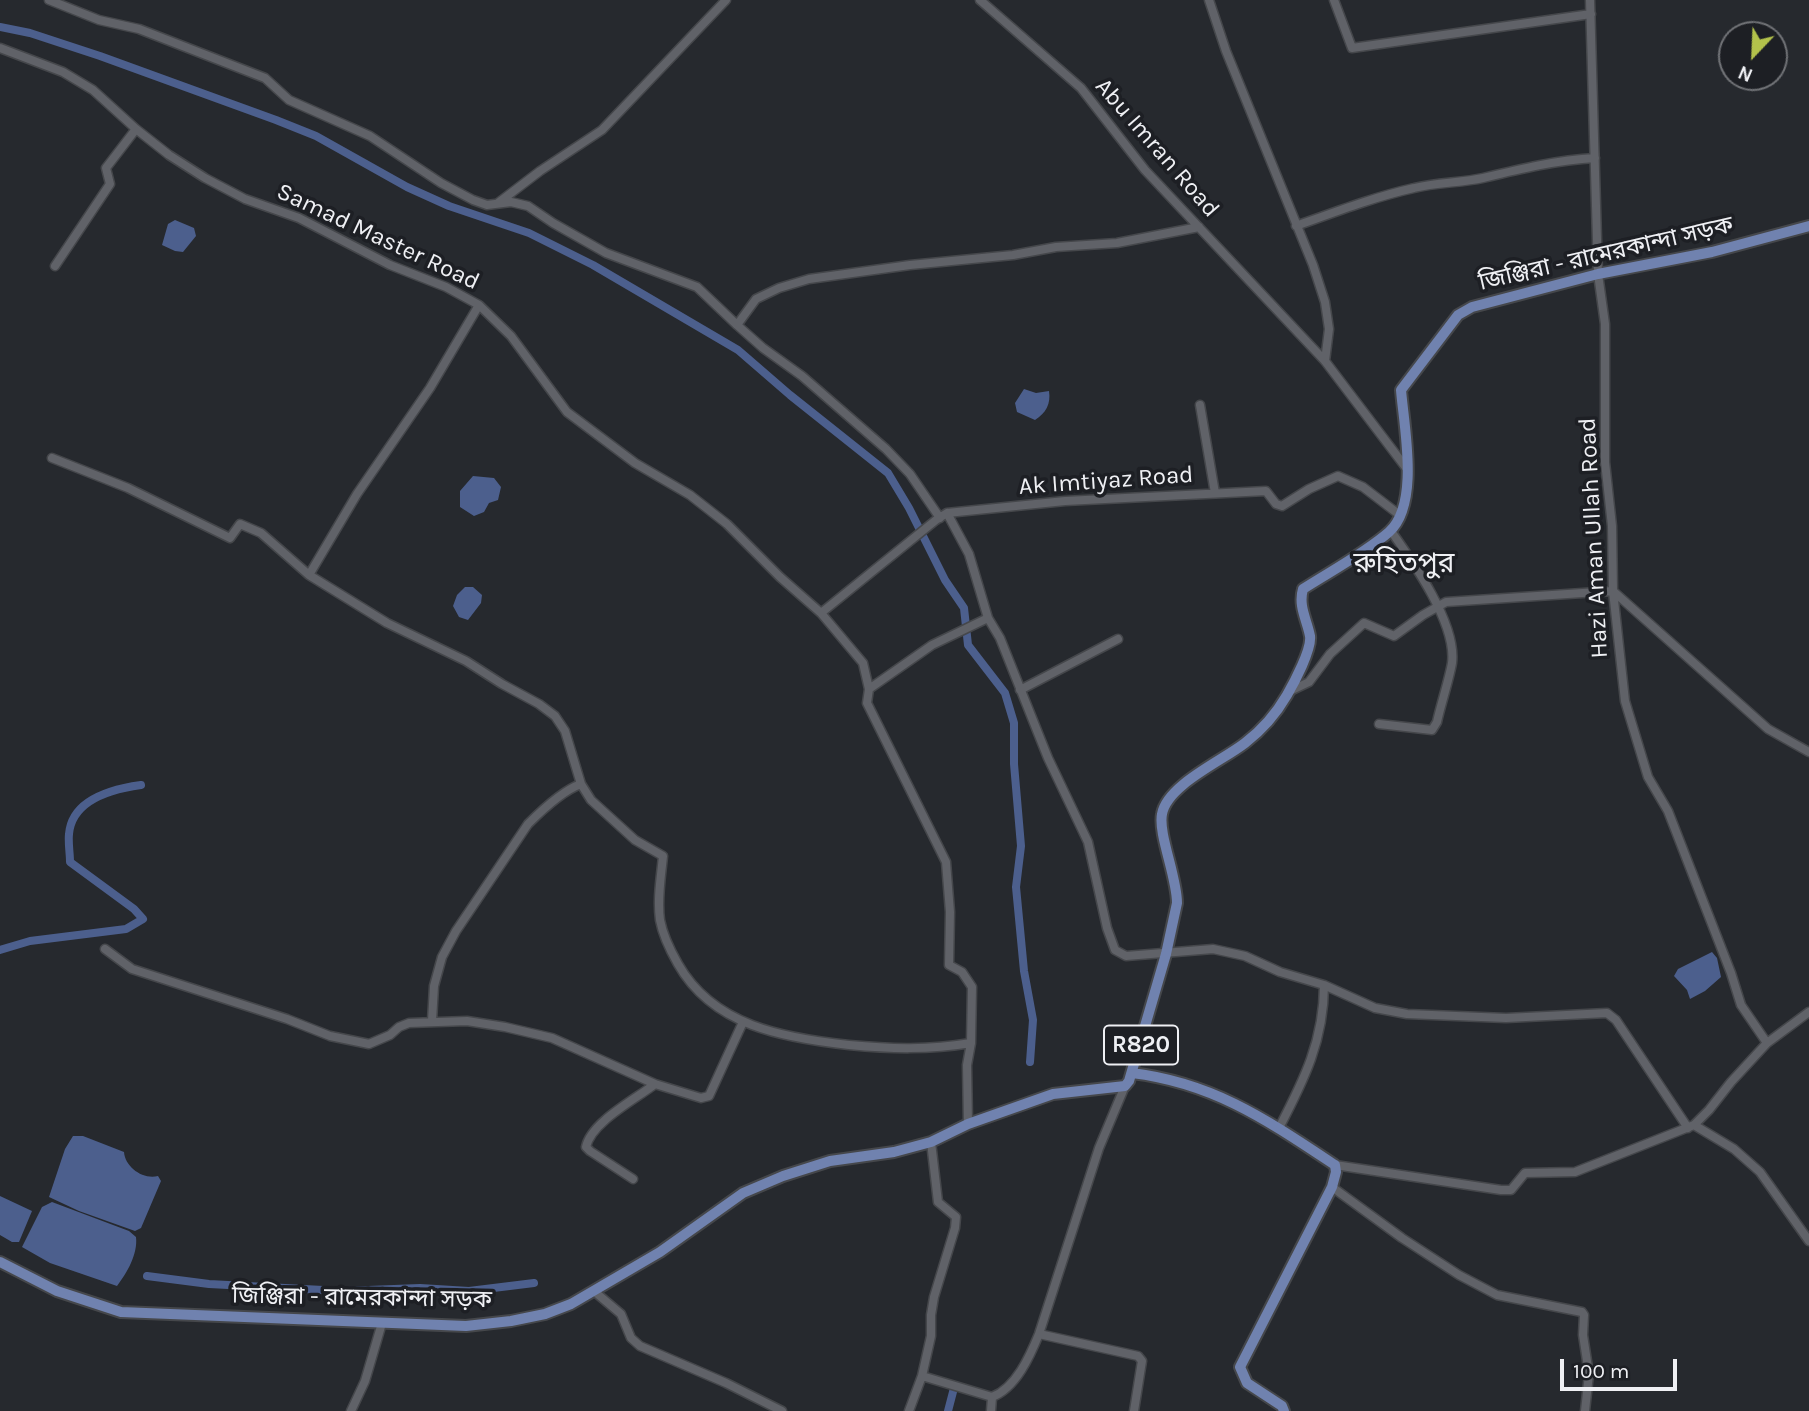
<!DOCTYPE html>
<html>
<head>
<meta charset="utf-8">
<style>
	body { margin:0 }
	#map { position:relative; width:1809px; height:1411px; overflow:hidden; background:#26292e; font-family:Karla,sans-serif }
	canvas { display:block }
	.north { position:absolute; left:1718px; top:21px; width:70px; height:70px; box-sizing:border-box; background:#1d1f24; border:2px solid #717377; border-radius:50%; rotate:203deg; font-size:19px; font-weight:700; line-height:28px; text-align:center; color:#eff0f4 }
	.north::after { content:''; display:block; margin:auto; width:24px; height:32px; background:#b3c24b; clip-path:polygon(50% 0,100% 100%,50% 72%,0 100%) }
	.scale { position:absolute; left:1560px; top:1359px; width:117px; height:32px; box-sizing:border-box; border:4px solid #eff0f4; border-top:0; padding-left:9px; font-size:21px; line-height:24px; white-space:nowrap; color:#eff0f4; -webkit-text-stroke:5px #1d1f24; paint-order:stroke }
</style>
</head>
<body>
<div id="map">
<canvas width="1809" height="1411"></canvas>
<div class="north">N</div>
<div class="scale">100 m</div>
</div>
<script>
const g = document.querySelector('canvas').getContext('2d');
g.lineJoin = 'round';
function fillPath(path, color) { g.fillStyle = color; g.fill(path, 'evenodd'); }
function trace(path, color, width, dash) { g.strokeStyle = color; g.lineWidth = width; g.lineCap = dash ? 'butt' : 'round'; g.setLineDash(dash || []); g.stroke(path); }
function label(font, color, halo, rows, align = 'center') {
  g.font = font + ' Karla,"Noto Sans Bengali",sans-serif'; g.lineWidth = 7; g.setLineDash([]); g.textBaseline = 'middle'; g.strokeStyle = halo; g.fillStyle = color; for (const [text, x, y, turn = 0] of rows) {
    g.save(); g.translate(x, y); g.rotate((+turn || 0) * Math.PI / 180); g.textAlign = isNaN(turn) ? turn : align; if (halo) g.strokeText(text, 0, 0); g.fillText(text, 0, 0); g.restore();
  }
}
fillPath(new Path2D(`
	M175 220 194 228 196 236 183 252 175 251 162 245 168 224Z
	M1024 389 1036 393 1049 391C1051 404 1046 413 1035 420L1017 412 1015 403Z
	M473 476 494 478 501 487 498 500 489 503 484 512 474 516 460 507V491Z
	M465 587H473L482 595 481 603 468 620 459 617 453 606 457 595Z
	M1712 952 1717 958 1721 977 1705 991 1690 999 1687 990 1674 976 1678 969Z
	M73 1136H83L124 1152C125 1167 143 1180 158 1176L161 1181 141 1228 135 1231 79 1211 49 1197 65 1149Z
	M0 1196 32 1211 19 1242H12L0 1235Z
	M52 1202 129 1231 136 1237C138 1254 127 1273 117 1286L50 1263 22 1247 42 1207Z`), '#4c5f8d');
trace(new Path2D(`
	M0 27 30 33 100 56 276 120 316 136 407 187 449 206 529 233 593 265 738 350 790 395 888 473 909 508 945 580 964 608 968 645 1005 693 1014 723V764L1021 846 1016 887 1024 971 1033 1020 1030 1062
	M0 950 30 941 126 929 143 919 134 909 70 862C70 853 68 843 69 834 72 799 112 789 141 785
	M147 1276 209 1284 342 1291 420 1288 469 1291 534 1283
	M948 1411 954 1388`), '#4c5f8d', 8);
const minor = new Path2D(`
	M49 0 99 20 139 29 265 78 289 100 370 136 441 183 473 200 487 205 511 202 528 206 553 223 606 253 697 287 737 325 756 299 779 288 809 279 910 265 1013 255 1056 247 1117 243 1199 227
	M980 0 1081 88 1145 170 1325 361 1407 469
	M1209 0 1226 51 1313 265 1325 302 1329 329 1325 361
	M1334 0 1352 48 1591 14
	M1590 0 1598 274 1605 324V462L1612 526 1613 591 1625 701 1648 777 1668 811 1731 973 1741 1005 1767 1043
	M0 48 63 72 93 90 136 129 169 155 205 178 245 199 299 218 390 265 446 287 479 305 511 336 567 412 635 463 690 495 727 524 780 577 821 613 863 663 869 689 867 703 946 862 950 912 949 965 962 972 972 987 971 1043 967 1065 968 1124
	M498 203 540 171 602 130 726 0
	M1296 226C1335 212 1374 197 1414 188 1437 182 1461 183 1483 178 1520 169 1557 160 1595 158
	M55 266 110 184 106 168 136 129
	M737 325 763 348 802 376 886 449 910 474 940 518
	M1200 405 1215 493
	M52 458 128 488 230 538 240 524 261 533 309 575 357 494 430 388 479 305
	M947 513 969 554 988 618 1000 638 1048 758 1088 842 1107 928 1115 950 1126 956 1213 949 1245 956 1280 972 1324 985 1375 1008 1407 1014 1506 1018 1607 1013 1616 1020 1688 1128
	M309 575 387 623 466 661 502 684 539 704 555 716 565 731 581 784 591 800 635 840 663 856C661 877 657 899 660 920 663 936 670 950 678 964 713 1026 784 1038 849 1045 891 1049 929 1050 971 1043
	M821 613 936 520 947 513 1065 501 1266 491 1276 504 1282 506 1309 489 1338 476 1363 487 1401 516
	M869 689 932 645 988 618
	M1020 690 1118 639
	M1288 692 1309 682 1330 654 1364 623 1394 636 1423 615 1446 602 1613 591 1768 729 1809 752
	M1379 724 1432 730 1437 722C1441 704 1449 680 1452 663 1457 624 1413 562 1391 531
	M105 949 132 969 287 1019 330 1036 369 1044 390 1035 399 1027 409 1023 467 1021 505 1027 552 1038 655 1084 701 1098 709 1096 743 1022
	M432 1021 434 986 442 957 456 931 528 824C541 811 564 790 581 784
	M1694 1125 1734 1149 1760 1172 1809 1241
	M1279 1128C1304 1080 1324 1040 1324 985
	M1335 1165 1501 1190H1511L1525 1173 1575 1172 1694 1125 1709 1110 1731 1082 1767 1043 1809 1012
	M633 1179 590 1151 586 1147C591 1122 636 1099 655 1084
	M1332 1187 1402 1238 1459 1275 1497 1295 1582 1312 1584 1315 1583 1335 1589 1374 1585 1411
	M595 1292 621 1314 631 1338 640 1346 726 1383 782 1411
	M1039 1334 1138 1356 1142 1361 1134 1411
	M922 1376 992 1397C1016 1388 1030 1356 1039 1334L1099 1148 1125 1086
	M351 1411 365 1381 382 1323
	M909 1411 922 1376 931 1336V1315L934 1297 955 1228 956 1217 938 1202 931 1142
	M991 1411 992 1397`);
const major = new Path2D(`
	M1132 1073C1214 1083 1267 1120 1335 1165L1336 1172 1332 1187 1240 1367 1247 1383 1282 1406 1284 1411
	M0 1262 57 1291 121 1312 466 1326 511 1321 545 1314 571 1304 660 1252 743 1193 783 1176 830 1161 894 1152 931 1142 968 1124 1053 1094 1125 1086 1129 1081 1166 954 1177 903C1177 877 1158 834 1162 814 1167 785 1222 761 1245 743 1262 730 1276 714 1287 695 1294 683 1312 649 1310 636 1307 620 1298 606 1303 589 1331 571 1365 553 1389 532 1420 504 1404 427 1401 390L1458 315 1472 307 1598 274 1712 252 1809 226`);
trace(minor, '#45474b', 11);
trace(major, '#45474b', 14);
trace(minor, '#606268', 8);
trace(major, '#7082af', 10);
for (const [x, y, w] of [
	[1141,1045,74]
]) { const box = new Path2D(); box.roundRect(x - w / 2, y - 19.5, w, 39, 5); g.fillStyle = '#1d1f24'; g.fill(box); trace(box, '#eff0f4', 2); }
label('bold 23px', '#eff0f4', null, [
	["R820",1141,1045]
]);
label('24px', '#eff0f4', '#1d1f24', [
	["Abu Imran Road",1157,148,49],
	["Samad Master Road",378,237,25],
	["জিঞ্জিরা - রামেরকান্দা সড়ক",1606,254,-13],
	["Ak Imtiyaz Road",1106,481,-4],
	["Hazi Aman Ullah Road",1594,538,-93],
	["জিঞ্জিরা - রামেরকান্দা সড়ক",362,1298,1]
]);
label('28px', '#eff0f4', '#1d1f24', [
	["রুহিতপুর",1404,564]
]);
</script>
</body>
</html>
